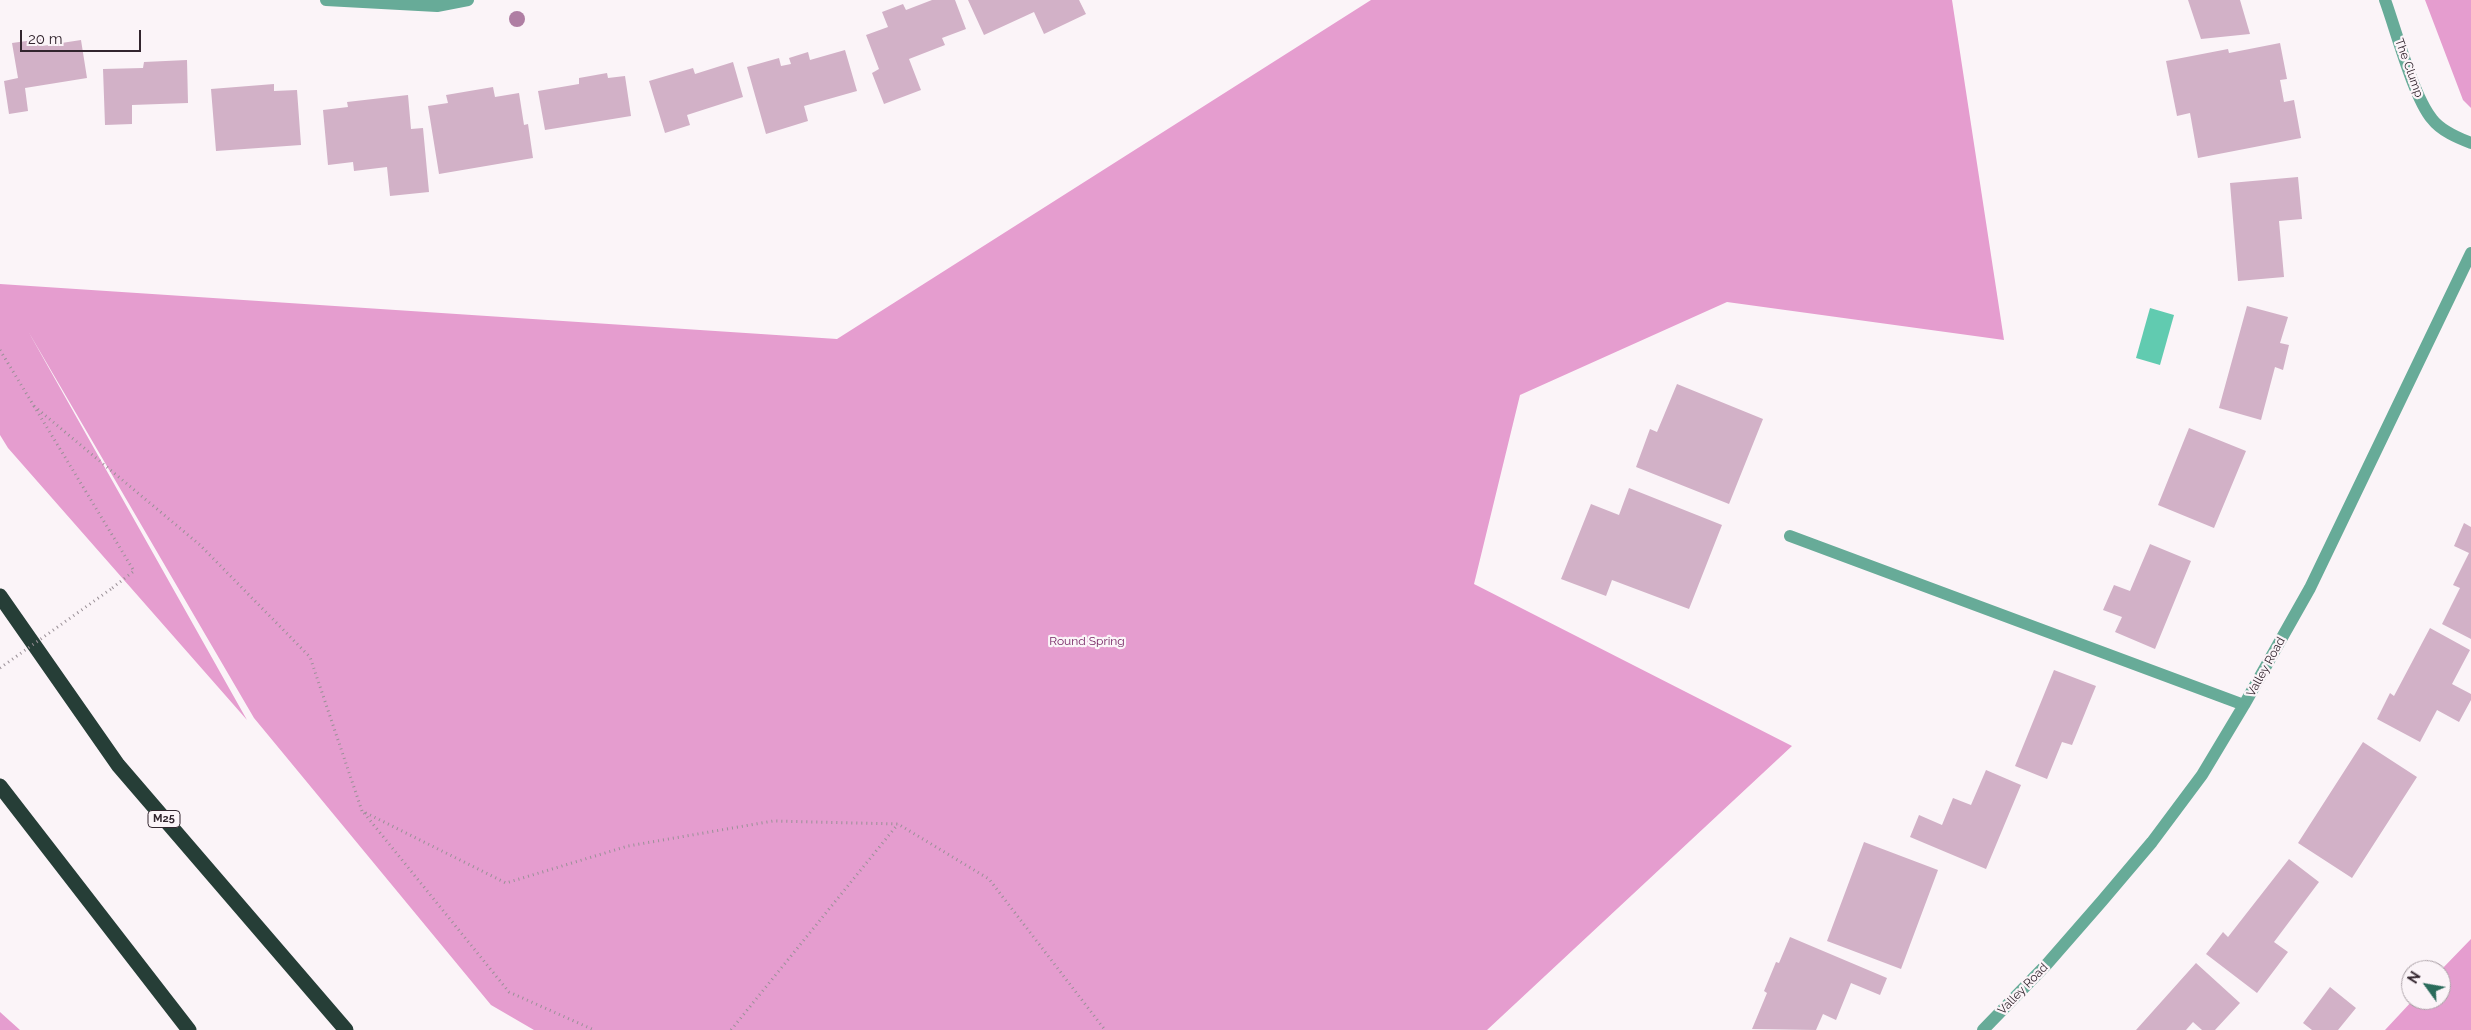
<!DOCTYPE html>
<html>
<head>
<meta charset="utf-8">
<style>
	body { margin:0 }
	#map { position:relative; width:2471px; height:1030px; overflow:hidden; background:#fbf4f8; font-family:Raleway,sans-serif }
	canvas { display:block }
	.north { position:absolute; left:2401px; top:960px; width:50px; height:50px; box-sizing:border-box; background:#fbf4f8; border:1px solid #aba1a7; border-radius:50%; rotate:302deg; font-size:14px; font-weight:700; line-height:20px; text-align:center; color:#32252e }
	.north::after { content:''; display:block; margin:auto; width:18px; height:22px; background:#2a6b5b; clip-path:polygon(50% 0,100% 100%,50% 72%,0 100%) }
	.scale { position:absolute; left:20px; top:30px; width:121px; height:22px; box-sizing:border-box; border:2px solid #32252e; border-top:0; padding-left:6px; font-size:15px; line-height:18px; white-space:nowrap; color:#32252e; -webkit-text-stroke:4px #fbf4f8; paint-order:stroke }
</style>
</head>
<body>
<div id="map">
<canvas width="2471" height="1030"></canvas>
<div class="north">N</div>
<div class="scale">20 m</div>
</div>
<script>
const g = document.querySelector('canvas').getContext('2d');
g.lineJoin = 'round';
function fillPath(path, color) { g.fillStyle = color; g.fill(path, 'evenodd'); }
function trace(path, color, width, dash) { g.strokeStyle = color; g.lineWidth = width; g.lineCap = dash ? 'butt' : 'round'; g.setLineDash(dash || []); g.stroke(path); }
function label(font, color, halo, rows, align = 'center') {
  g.font = font + ' Raleway,sans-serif'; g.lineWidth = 4.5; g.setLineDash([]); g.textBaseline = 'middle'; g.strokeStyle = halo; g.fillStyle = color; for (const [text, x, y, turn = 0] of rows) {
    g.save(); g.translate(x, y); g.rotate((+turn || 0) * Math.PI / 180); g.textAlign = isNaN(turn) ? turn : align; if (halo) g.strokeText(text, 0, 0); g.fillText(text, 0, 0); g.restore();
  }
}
fillPath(new Path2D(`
	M1371 0H1952L2004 340 1727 302 1520 395 1474 584 1792 746 1487 1030H534L491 1005 254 718 28 331 247 720 8 448 0 435V284L837 339Z
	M2425 0H2471V108L2463 100Z
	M2471 939V1030H2385L2413 1000H2441V970Z
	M0 1012 20 1030H0Z`), '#e59dcf');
fillPath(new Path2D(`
	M2150 308 2174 315 2160 365 2136 358Z`), '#61cbb0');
fillPath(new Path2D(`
	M932 0H955L966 29 942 38 945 45 909 59 921 90 884 104 872 73 879 69 866 35 888 27 882 12 903 4 906 10Z
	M968 0H1079L1086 14 1044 34 1034 12 984 35Z
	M2188 0H2240L2250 34 2201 39Z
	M41 39 42 46 81 40 87 78 25 88 28 111 9 114 4 81 18 78 12 43Z
	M2280 43 2287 79 2280 80 2284 102 2294 100 2301 138 2198 158 2190 113 2177 116 2166 61 2228 49 2229 53Z
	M845 50 857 91 804 106 808 121 766 134 747 67 779 58 781 66 791 64 789 58 808 52 810 60Z
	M187 60 188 103 132 105V124L105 125 103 69 143 68 144 62Z
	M733 62 743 97 687 115 690 125 665 133 649 81 693 68 695 74Z
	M607 73 608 78 625 76 631 116 545 130 538 91 579 84V78Z
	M274 84V91L297 90 301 145 216 151 211 89Z
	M493 87 495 97 519 93 524 125 528 124 533 158 439 174 428 106 448 103 446 95Z
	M408 95 411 129 423 128 429 192 390 196 387 167 354 171 353 162 328 165 323 110 348 107 347 102Z
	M2298 177 2302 219 2279 221 2284 277 2238 281 2230 183Z
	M2247 306 2288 317 2280 343 2289 345 2283 370 2275 367 2261 420 2219 408Z
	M1677 384 1763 419 1729 504 1636 467 1650 429 1657 432Z
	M2189 428 2246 451 2214 528 2158 505Z
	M1629 488 1722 525 1689 609 1612 580 1606 596 1561 579 1591 504 1619 515Z
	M2464 523 2471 527V639L2442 624 2460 588 2453 585 2469 553 2454 546Z
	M2150 544 2191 561 2155 649 2115 632 2122 617 2103 610 2114 585 2130 591Z
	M2430 628 2470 650 2452 684 2471 694V700L2459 722 2437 710 2420 742 2377 719 2390 693 2394 696Z
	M2054 670 2096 686 2072 745 2062 742 2047 779 2015 766Z
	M2363 742 2417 777 2352 878 2298 843Z
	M1986 770 2021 785 1986 869 1910 837 1919 815 1942 825 1953 798 1971 805Z
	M1864 842 1938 870 1901 969 1827 941Z
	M2289 859 2319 882 2274 942 2288 952 2257 993 2206 954 2223 932 2228 937Z
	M1790 937 1887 978 1880 995 1851 983 1836 1020 1823 1014 1816 1030 1752 1029 1767 993 1764 991 1776 962 1779 963Z
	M2196 963 2240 1003 2215 1030H2202L2193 1022 2186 1030H2136Z
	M2330 987 2356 1008 2338 1030H2312L2303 1023Z`), '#d2b1c7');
trace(new Path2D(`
	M0 350 134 571 111 589
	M34 406 200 545 310 657 362 811 506 883 628 846 773 821 898 824 989 879 1105 1030
	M364 813 509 992 594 1030
	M731 1030 898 824`), '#9a9097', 3, [1, 4]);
trace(new Path2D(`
	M326 0 437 6 468 0
	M2385 0C2396 30 2413 96 2432 119 2441 131 2458 138 2471 143
	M1790 536 2244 705
	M1983 1030 2047 964 2102 901 2152 842 2202 775 2244 705 2310 588 2471 253`), '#67ab98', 12);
trace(new Path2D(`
	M0 596 118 765 346 1030
	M0 786 189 1030`), '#263e37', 15);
trace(new Path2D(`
	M0 668 111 589`), '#9a9097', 3, [1, 4]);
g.fillStyle = '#af7ea3';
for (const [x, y] of [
	[517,19]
]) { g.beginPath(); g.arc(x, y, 8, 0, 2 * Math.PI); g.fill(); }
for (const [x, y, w] of [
	[164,819,32]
]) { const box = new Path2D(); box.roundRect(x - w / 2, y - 8.5, w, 17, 4); g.fillStyle = '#fbf4f8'; g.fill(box); trace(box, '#32252e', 1); }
label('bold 11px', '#32252e', null, [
	["M25",164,819]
]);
label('12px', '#32252e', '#fbf4f8', [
	["The Clump",2409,68,70],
	["Valley Road",2266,667,-61],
	["Valley Road",2023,989,-46]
]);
label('12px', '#711e5e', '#fbf4f8', [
	["Round Spring",1087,641]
]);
</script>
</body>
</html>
